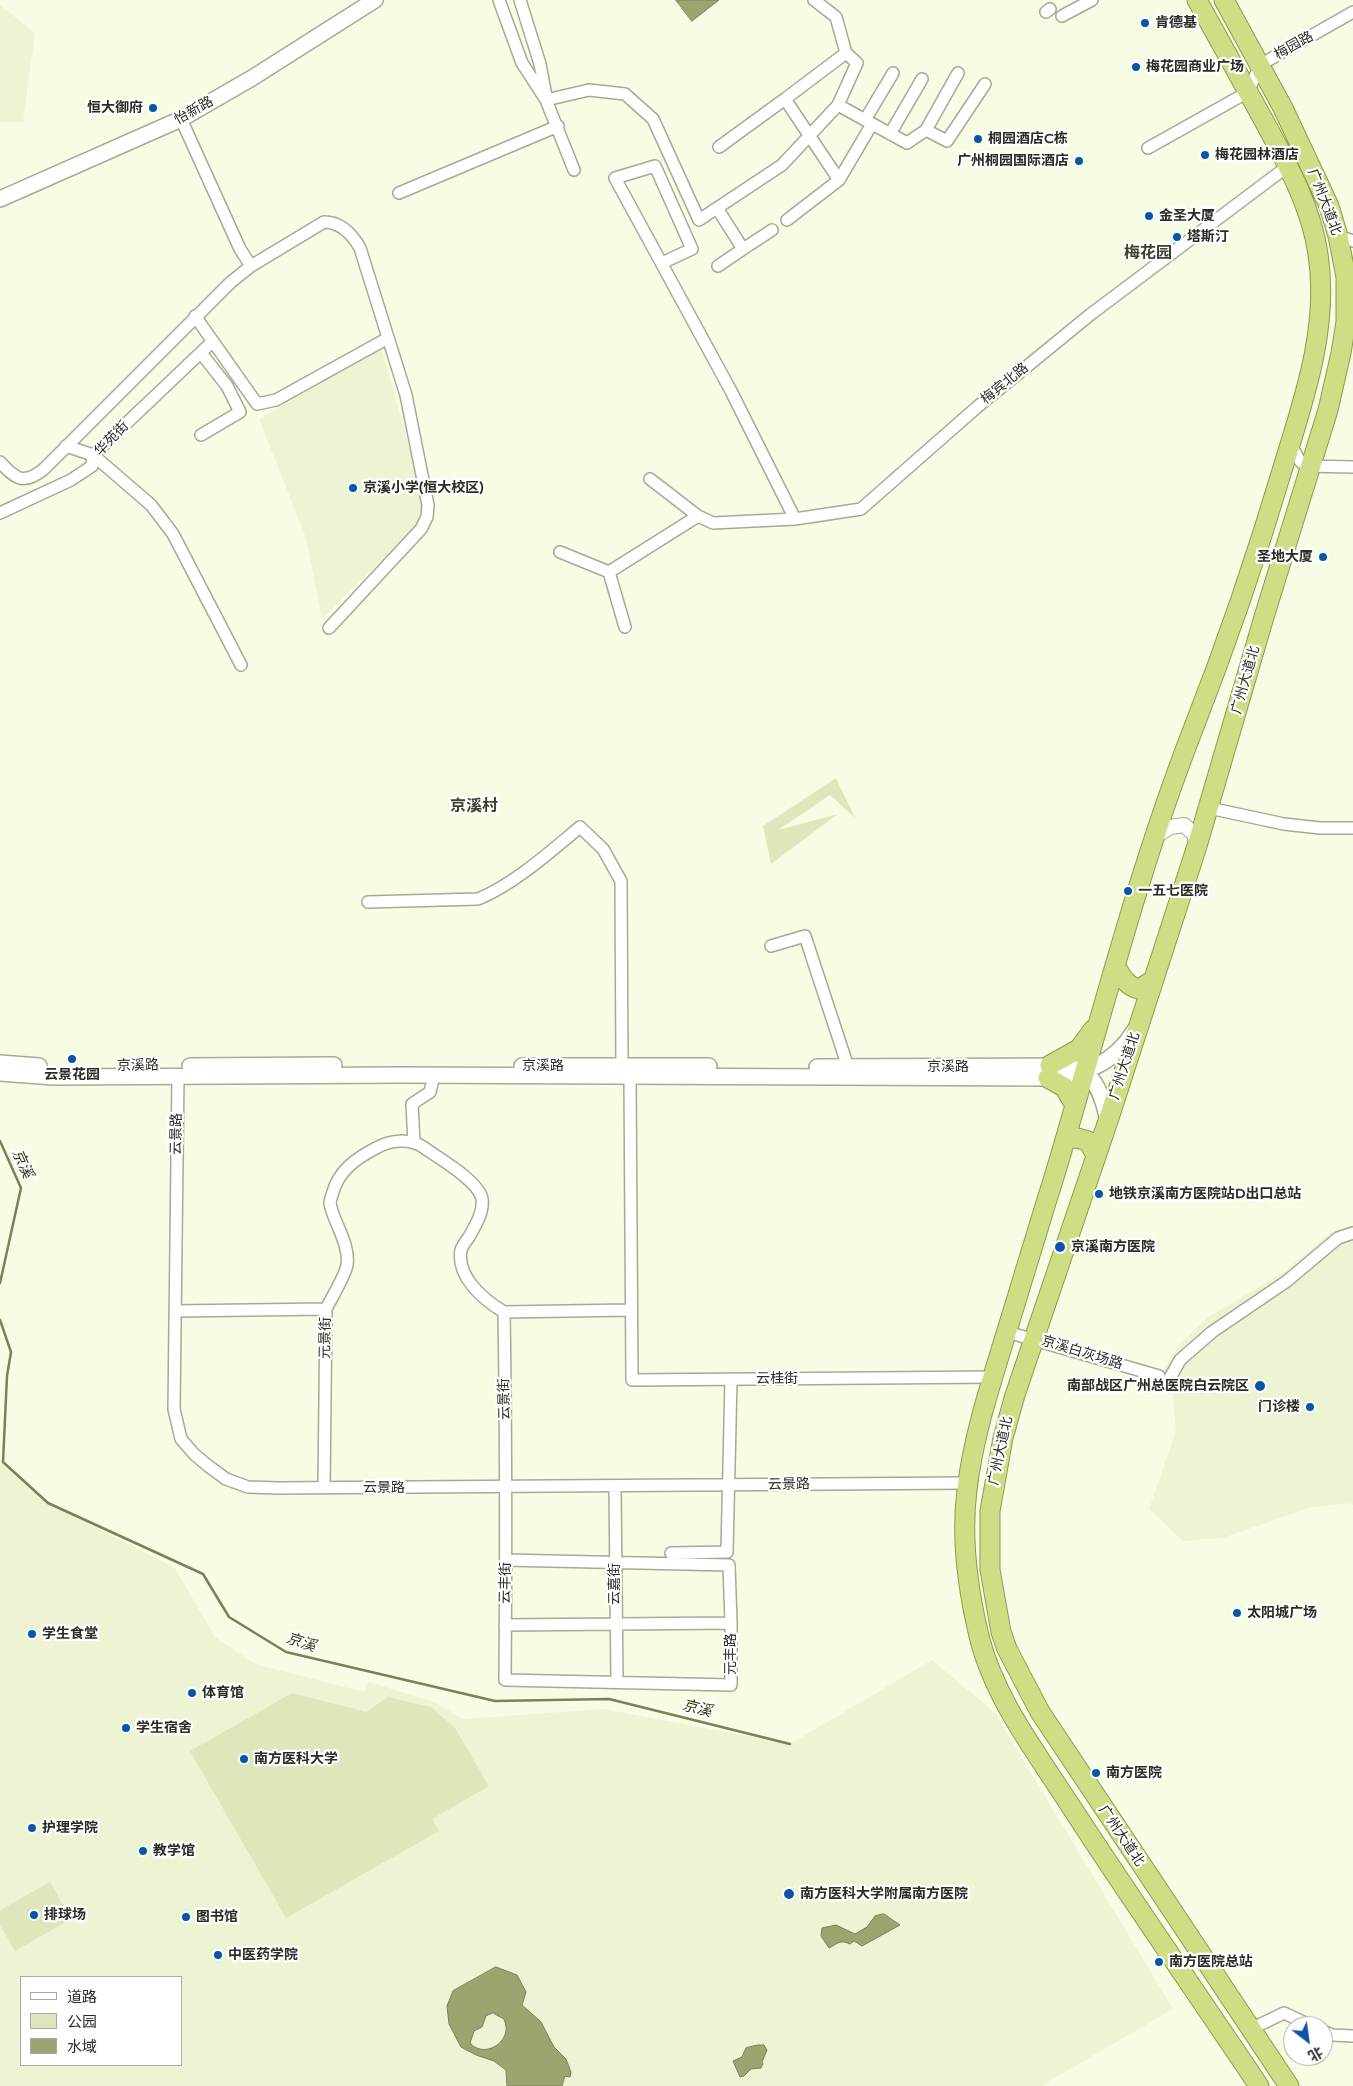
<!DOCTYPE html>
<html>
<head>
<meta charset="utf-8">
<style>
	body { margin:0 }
	#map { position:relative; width:1353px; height:2086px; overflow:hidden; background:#f7fde4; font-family:"Varela Round","Noto Sans SC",sans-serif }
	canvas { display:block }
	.legend { position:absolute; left:20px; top:1976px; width:162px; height:90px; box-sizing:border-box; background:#fff; border:1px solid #aaaba7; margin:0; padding:6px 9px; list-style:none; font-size:15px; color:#2b2d24 }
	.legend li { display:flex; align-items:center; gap:10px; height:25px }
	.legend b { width:25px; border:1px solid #aaaba7 }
	.north { position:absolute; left:1283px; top:2016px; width:50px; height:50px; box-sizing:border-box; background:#fff; border:1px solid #aaaba7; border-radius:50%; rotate:150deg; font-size:14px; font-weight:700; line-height:20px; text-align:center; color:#2b2d24 }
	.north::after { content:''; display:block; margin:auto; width:18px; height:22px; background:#0956a5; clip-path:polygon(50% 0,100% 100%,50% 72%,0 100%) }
</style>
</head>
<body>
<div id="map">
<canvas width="1353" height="2086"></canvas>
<ul class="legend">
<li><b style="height:6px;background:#fff"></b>道路</li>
<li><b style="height:14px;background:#dee7bb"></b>公园</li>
<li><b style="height:14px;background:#9ba570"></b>水域</li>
</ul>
<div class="north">北</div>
</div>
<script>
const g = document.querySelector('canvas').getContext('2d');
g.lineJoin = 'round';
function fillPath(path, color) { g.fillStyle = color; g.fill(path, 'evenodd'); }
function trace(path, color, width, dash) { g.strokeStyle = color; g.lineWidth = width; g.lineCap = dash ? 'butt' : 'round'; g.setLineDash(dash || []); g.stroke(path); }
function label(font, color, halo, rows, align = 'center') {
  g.font = font + ' "Varela Round","Noto Sans SC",sans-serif'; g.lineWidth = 4.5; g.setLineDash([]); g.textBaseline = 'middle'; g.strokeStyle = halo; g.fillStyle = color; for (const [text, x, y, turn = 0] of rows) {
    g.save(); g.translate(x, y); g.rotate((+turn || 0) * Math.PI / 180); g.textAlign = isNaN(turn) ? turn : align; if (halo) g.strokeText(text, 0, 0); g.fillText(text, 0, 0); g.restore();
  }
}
fillPath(new Path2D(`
	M0 5 35 33 23 122H0Z
	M381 347 417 474 423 501 422 520 322 619 306 538 259 419Z
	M1353 1225V1505L1350 1503 1308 1508 1223 1538 1183 1541 1149 1509 1176 1431 1173 1397 1159 1376 1181 1342 1210 1316 1284 1272 1329 1234Z
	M0 1460 48 1503 175 1568 215 1637 255 1664 364 1692 369 1682 434 1702 464 1719 604 1709 790 1744 932 1660 995 1713 1173 2009 1041 2086H0ZM21 1977H181V2065H21Z`), '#edf4d3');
fillPath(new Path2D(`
	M836 778 855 818 830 795 778 830 838 814 771 864 763 826Z
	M292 1693 366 1712 388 1697 431 1707 455 1728 489 1786 432 1819 439 1831 286 1918 190 1751Z
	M50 1882 71 1919 15 1951 0 1925V1910Z`), '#dee7bb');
const water = new Path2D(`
	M676 0H719L692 21Z
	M884 1914 900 1925 862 1946 854 1941 850 1944C840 1939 837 1944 829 1948L821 1936 822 1928 836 1925 855 1934 867 1927 875 1916Z
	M496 1967 517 1975 526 1992 522 2005 541 2022 554 2047 566 2059 571 2072 570 2077 565 2076 562 2086H507L506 2070 494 2061 476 2055 461 2047 449 2024 447 2006 453 1991ZM493 2013 504 2019C505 2022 507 2028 506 2031 503 2048 481 2056 470 2043L474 2031 482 2027 486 2016Z
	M758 2045H764L767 2050 762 2062 763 2064 761 2068 751 2069 744 2076 740 2077 733 2061 742 2057 746 2048Z`);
fillPath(water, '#9ba570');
trace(water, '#798159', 1);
trace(new Path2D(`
	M0 1141 21 1188 0 1283
	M0 1320 11 1352 7 1376 3 1462 48 1503 203 1574 229 1617 286 1652 495 1701 609 1699 790 1744`), '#798159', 2.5);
const minor = new Path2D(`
	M499 0 522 63 546 100 574 170
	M520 0 540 64 546 96
	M1046 12 1050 9
	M1062 16 1092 0
	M846 53 785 99 839 180 872 124
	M546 100 589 90 625 94 653 119 699 220 782 165 838 105 857 63 846 53 836 17 814 0
	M838 105 907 143 926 130 947 141 985 84
	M181 119 240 249 251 266
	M865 120 893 73
	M926 130 958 73
	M890 134 922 79
	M719 147 785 99
	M1148 148 1248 92 1260 65 1353 12
	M399 193 558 126
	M717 208 743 249 772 230
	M787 220 839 180
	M1338 236 1353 241
	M662 263 692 249 655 166 615 178 731 391 795 519
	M718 266 743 249
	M195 316 257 404 276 400 388 338
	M201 435 240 412 227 386 201 353
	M1290 444 1300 461 1306 466 1353 467
	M66 446 93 455 151 505 173 534 241 665
	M0 462C16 480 24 485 44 469L231 282 251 266 324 222C341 222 352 234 360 248L406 395 428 505 427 517 421 529 329 628
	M650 479 698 516 713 523 795 519 861 509 976 408 1091 314 1288 166
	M0 513 71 480 92 466 93 455 212 342
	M560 552 609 572
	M609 572 698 516
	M609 572 625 627
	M1209 808 1284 824 1320 828H1353
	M368 902 478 899C513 885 551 851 580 827L603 849 621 881 622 1066
	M771 946 805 936 848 1067
	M178 1076 174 1409 181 1439 194 1454 207 1465 226 1479 248 1487 278 1488 968 1483
	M630 1077 632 1380 993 1377
	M414 1143 412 1104 430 1092 434 1075
	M326 1309C331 1299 346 1274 347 1265 350 1243 333 1222 330 1203 330 1200 332 1195 333 1192 339 1170 357 1158 376 1148 390 1140 410 1138 423 1147 437 1157 479 1181 482 1199 484 1212 475 1226 469 1237 466 1241 462 1246 461 1250 456 1277 484 1300 504 1312
	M175 1311 326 1309 324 1488
	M504 1312C506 1435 506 1557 505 1680L731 1685V1623L505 1625
	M504 1312 630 1310
	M1007 1332 1159 1376
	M1170 1378 1180 1360 1212 1332 1287 1281 1338 1238 1353 1233
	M615 1486 617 1682
	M671 1553 727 1552 731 1379
	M506 1560 729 1565 731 1623
	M1251 2029 1284 2013 1312 2026
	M1323 2031 1332 2035 1353 2036`);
const tertiary = new Path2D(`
	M1156 836 1170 827 1184 825 1194 834 1197 846`);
const secondary = new Path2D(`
	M0 199 181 119 252 78 375 0
	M0 1063 39 1066
	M190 1066 334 1065
	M522 1066H709
	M817 1067 1069 1066C1073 1068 1080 1069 1084 1072 1098 1081 1105 1106 1108 1121
	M0 1073 53 1077 400 1075 1048 1078C1083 1076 1116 1062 1134 1031`);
const trunk = new Path2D(`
	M1197 0C1219 40 1241 79 1263 119 1286 162 1311 205 1318 254 1329 326 1305 396 1284 464 1257 555 1227 643 1192 732 1136 876 1099 1027 1055 1174 1038 1228 1022 1282 1005 1337 990 1386 973 1438 967 1490 961 1537 968 1590 979 1636 994 1698 1036 1752 1070 1805 1131 1899 1196 1992 1259 2086
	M1224 0 1283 108 1329 206 1338 236 1346 277V322L1341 353 1328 410 1264 617 1197 846 1108 1121 1015 1395 1003 1438 990 1511V1570L1001 1632 1007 1649 1040 1712 1289 2086
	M1115 965C1121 976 1126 986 1139 989L1152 981
	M1050 1065 1079 1049 1093 1030
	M1048 1078 1064 1087 1075 1105
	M1065 1140 1077 1138 1088 1141 1096 1155`);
trace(minor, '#a5aa93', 14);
trace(tertiary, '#a5aa93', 16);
trace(secondary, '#a5aa93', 18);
trace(trunk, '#8d9a4f', 21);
trace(minor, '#fff', 11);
trace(tertiary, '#fff', 14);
trace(secondary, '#fff', 15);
trace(trunk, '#cede84', 19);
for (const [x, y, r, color] of [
	[1145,23,5,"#0956a5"],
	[1136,67,5,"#0956a5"],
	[153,108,5,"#0956a5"],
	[978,139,5,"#0956a5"],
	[1205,155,5,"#0956a5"],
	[1079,161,5,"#0956a5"],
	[1149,216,5,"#0956a5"],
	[1177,237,5,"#0956a5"],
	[353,488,5,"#0956a5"],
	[1323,557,5,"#0956a5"],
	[1128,891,5,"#0956a5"],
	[72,1059,5,"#0956a5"],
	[1099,1194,5,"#0956a5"],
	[1060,1247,6,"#0956a5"],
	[1260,1386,6,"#0956a5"],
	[1310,1407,5,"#0956a5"],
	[1237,1613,5,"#0956a5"],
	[32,1634,5,"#0956a5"],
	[192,1693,5,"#0956a5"],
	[126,1728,5,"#0956a5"],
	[244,1759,5,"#0956a5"],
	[1096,1773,5,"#0956a5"],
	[32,1828,5,"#0956a5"],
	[143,1851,5,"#0956a5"],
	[789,1894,6,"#0956a5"],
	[34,1915,5,"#0956a5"],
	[186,1917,5,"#0956a5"],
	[218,1955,5,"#0956a5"],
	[1159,1962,5,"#0956a5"]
]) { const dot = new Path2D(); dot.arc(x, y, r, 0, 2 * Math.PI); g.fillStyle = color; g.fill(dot); trace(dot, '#fff', 2); }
label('bold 14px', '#2b2d24', '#fff', [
	["肯德基",1155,23],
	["梅花园商业广场",1146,67],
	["恒大御府",143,108,"right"],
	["桐园酒店C栋",988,139],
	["梅花园林酒店",1215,155],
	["广州桐园国际酒店",1069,161,"right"],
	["金圣大厦",1159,216],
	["塔斯汀",1187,237],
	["京溪小学(恒大校区)",363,488],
	["圣地大厦",1313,557,"right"],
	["一五七医院",1138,891],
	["云景花园",72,1075,"center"],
	["地铁京溪南方医院站D出口总站",1109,1194],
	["京溪南方医院",1071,1247],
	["南部战区广州总医院白云院区",1249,1386,"right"],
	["门诊楼",1300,1407,"right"],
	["太阳城广场",1247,1613],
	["学生食堂",42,1634],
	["体育馆",202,1693],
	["学生宿舍",136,1728],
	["南方医科大学",254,1759],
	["南方医院",1106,1773],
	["护理学院",42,1828],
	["教学馆",153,1851],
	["南方医科大学附属南方医院",800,1894],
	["排球场",44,1915],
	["图书馆",196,1917],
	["中医药学院",228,1955],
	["南方医院总站",1169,1962]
], 'left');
label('14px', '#2b2d24', '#fff', [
	["梅园路",1294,46,-29],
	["怡新路",194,111,-29],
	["广州大道北",1324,202,69],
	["梅宾北路",1005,384,-39],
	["华苑街",112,439,-46],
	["广州大道北",1246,680,-74],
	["京溪路",138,1066,-1],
	["京溪路",543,1066],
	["广州大道北",1125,1066,-72],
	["京溪路",948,1067],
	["云景路",177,1134,-89],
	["元景街",326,1338,-89],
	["京溪白灰场路",1082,1353,17],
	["云桂街",777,1379],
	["云景街",505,1399,-91],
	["广州大道北",1001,1451,-78],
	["云景路",789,1485,-1],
	["云景路",384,1488],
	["云丰街",506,1583,-89],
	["云嘉街",615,1584,-90],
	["元丰路",731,1654,-90],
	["广州大道北",1121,1836,56]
]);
label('italic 15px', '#32390f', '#fff', [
	["京溪",22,1164,66],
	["京溪",301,1643,18],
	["京溪",697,1709,14]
]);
label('bold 16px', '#3d412d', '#fff', [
	["梅花园",1148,254],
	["京溪村",474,807]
]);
</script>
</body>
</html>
